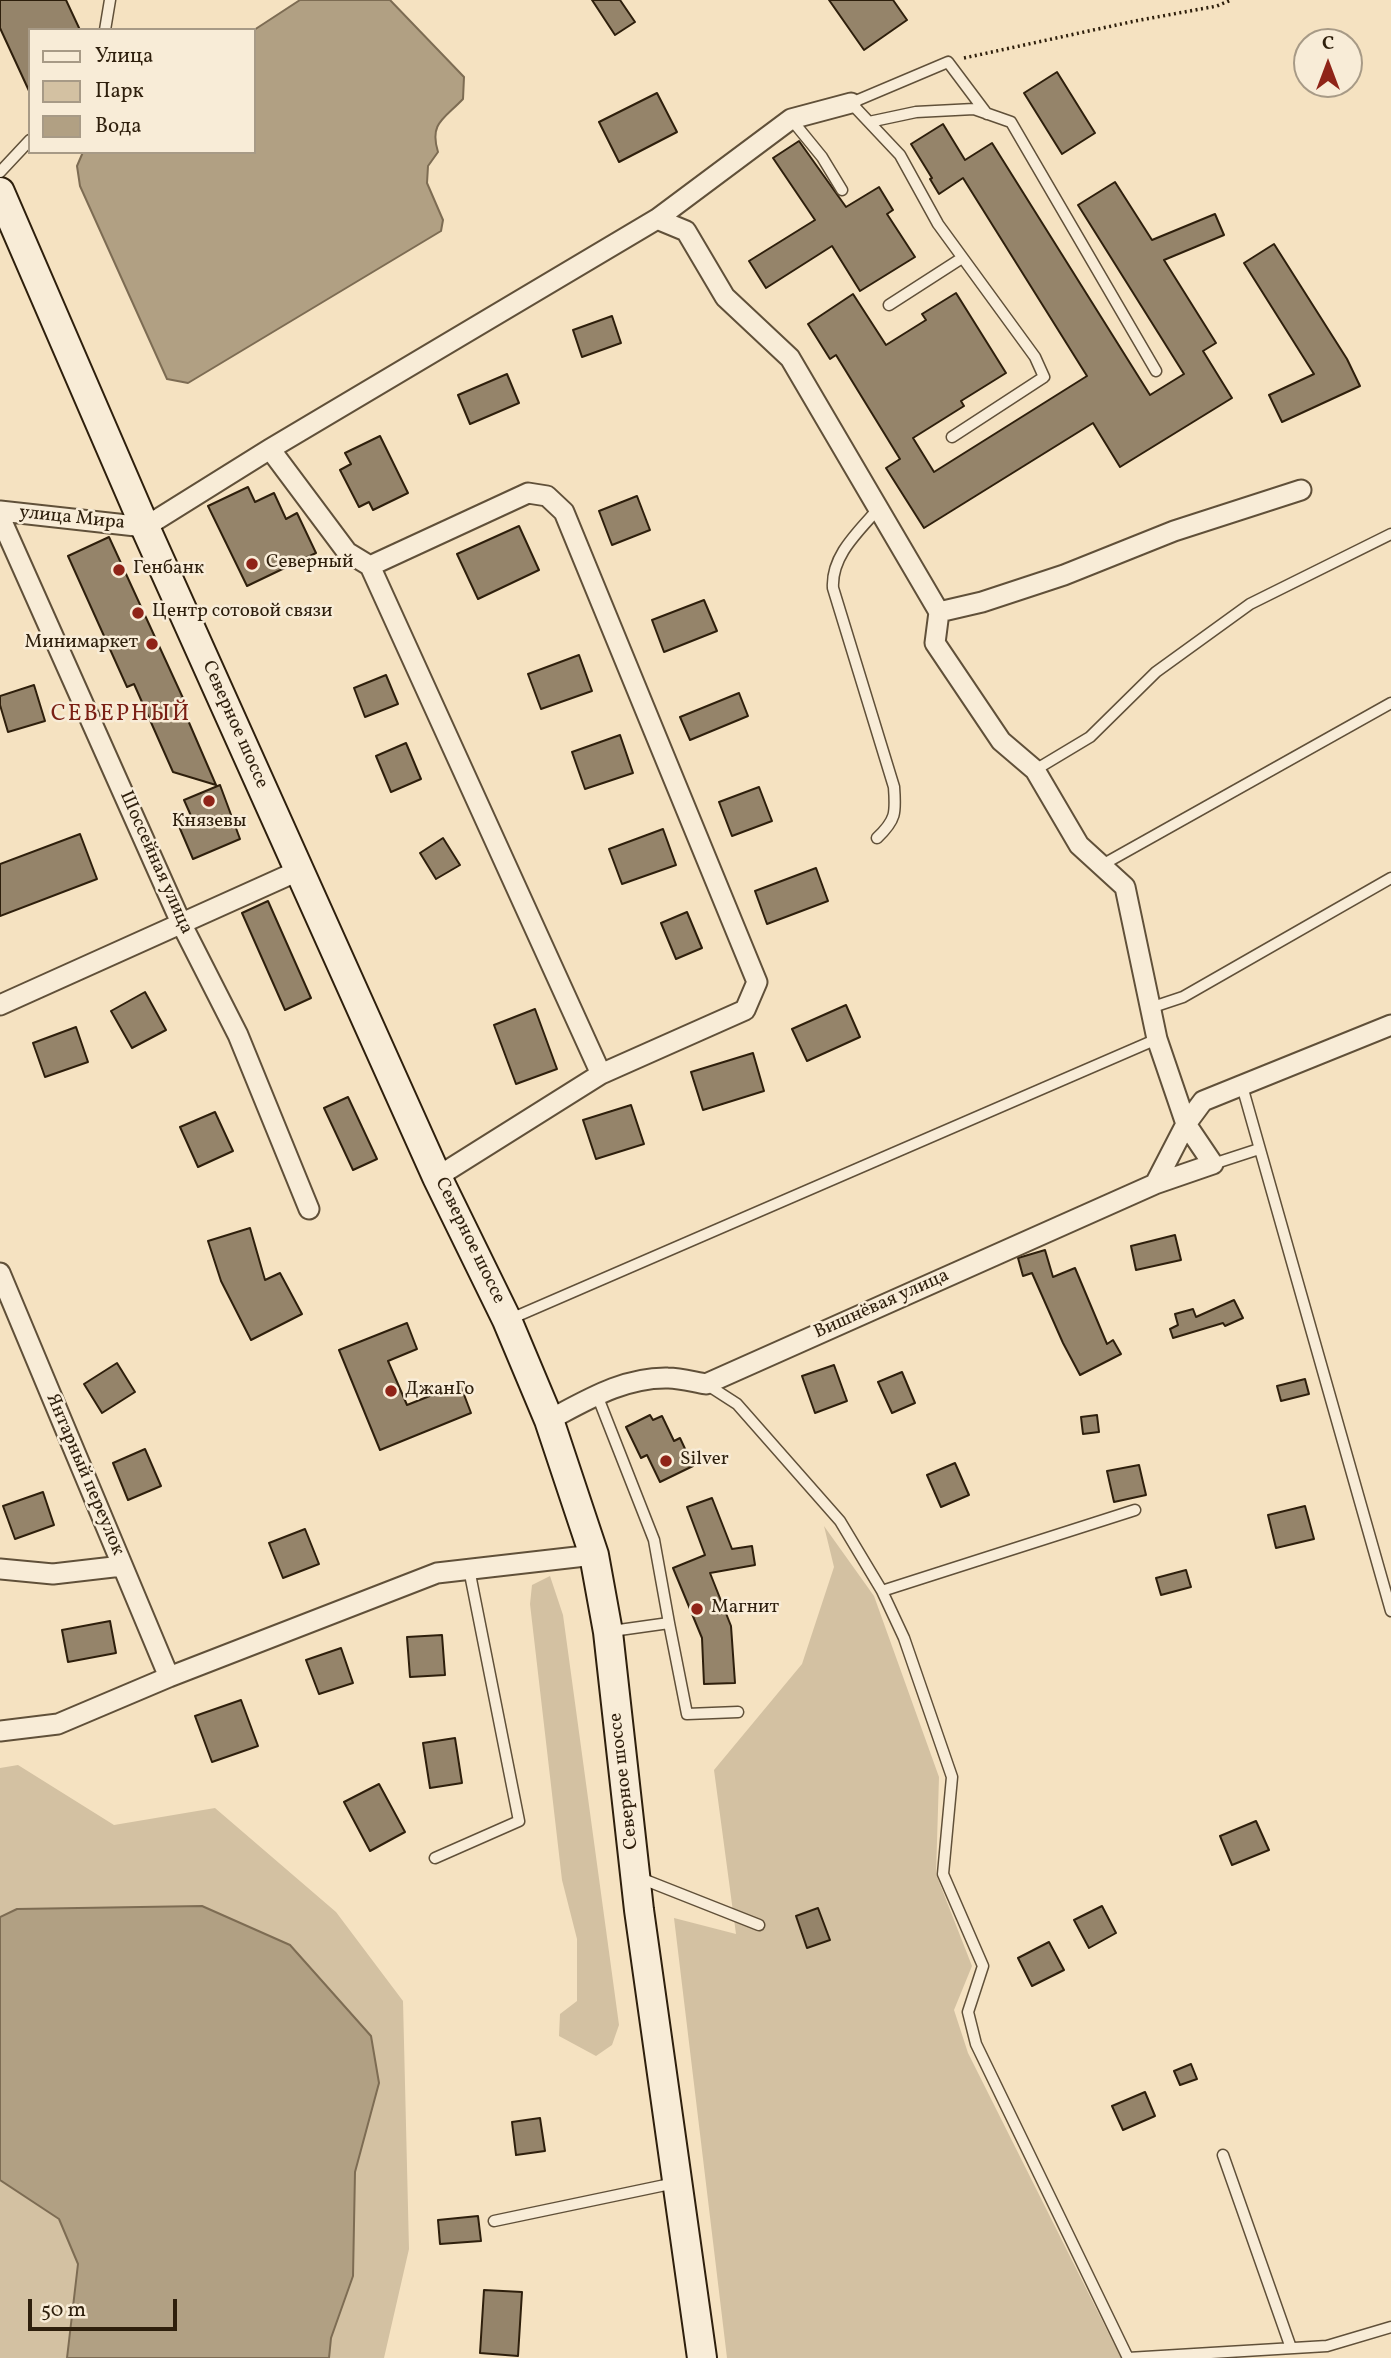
<!DOCTYPE html>
<html>
<head>
<meta charset="utf-8">
<style>
	body { margin:0 }
	#map { position:relative; width:1391px; height:2358px; overflow:hidden; background:#f5e2c1; font-family:Vollkorn,serif }
	canvas { display:block }
	.legend { position:absolute; left:28px; top:28px; width:228px; height:126px; box-sizing:border-box; background:#f8ecd7; border:2px solid #a79a86; margin:0; padding:9px 12px; list-style:none; font-size:21px; color:#2e1f0c }
	.legend li { display:flex; align-items:center; gap:14px; height:35px }
	.legend b { width:35px; border:2px solid #a79a86 }
	.north { position:absolute; left:1293px; top:28px; width:70px; height:70px; box-sizing:border-box; background:#f8ecd7; border:2px solid #a79a86; border-radius:50%; rotate:0deg; font-size:19px; font-weight:700; line-height:28px; text-align:center; color:#2e1f0c }
	.north::after { content:''; display:block; margin:auto; width:24px; height:32px; background:#8f2418; clip-path:polygon(50% 0,100% 100%,50% 72%,0 100%) }
	.scale { position:absolute; left:28px; top:2299px; width:149px; height:32px; box-sizing:border-box; border:4px solid #2e1f0c; border-top:0; padding-left:9px; font-size:21px; line-height:24px; white-space:nowrap; color:#2e1f0c; -webkit-text-stroke:5px #f8ecd7; paint-order:stroke }
</style>
</head>
<body>
<div id="map">
<canvas width="1391" height="2358"></canvas>
<ul class="legend">
<li><b style="height:9px;background:#f8ecd7"></b>Улица</li>
<li><b style="height:19px;background:#d3c1a2"></b>Парк</li>
<li><b style="height:19px;background:#b1a083"></b>Вода</li>
</ul>
<div class="north">С</div>
<div class="scale">50 m</div>
</div>
<script>
const g = document.querySelector('canvas').getContext('2d');
g.lineJoin = 'round';
function fillPath(path, color) { g.fillStyle = color; g.fill(path, 'evenodd'); }
function trace(path, color, width, dash) { g.strokeStyle = color; g.lineWidth = width; g.lineCap = dash ? 'butt' : 'round'; g.setLineDash(dash || []); g.stroke(path); }
function label(font, color, halo, rows, align = 'center') {
  g.font = font + ' Vollkorn,serif'; g.lineWidth = 5; g.setLineDash([]); g.textBaseline = 'middle'; g.strokeStyle = halo; g.fillStyle = color; for (const [text, x, y, turn = 0] of rows) {
    g.save(); g.translate(x, y); g.rotate((+turn || 0) * Math.PI / 180); g.textAlign = isNaN(turn) ? turn : align; if (halo) g.strokeText(text, 0, 0); g.fillText(text, 0, 0); g.restore();
  }
}
fillPath(new Path2D(`
	M824 1526 874 1596 939 1777 936 1874 972 1966 954 2010 968 2053 1121 2358H727L674 1918 736 1934 714 1770 802 1664 834 1567Z
	M550 1576 563 1615 619 2025 612 2045 596 2056 559 2036 560 2014 577 2001V1939L562 1880 530 1604 532 1585Z
	M18 1765 114 1825 215 1808 336 1912 403 2001 409 2249 384 2358H329L331 2338 353 2276 355 2172 379 2083 371 2036 290 1945 0 1917V1768Z
	M0 2180 59 2219 78 2264 67 2358H0Z`), '#d3c1a2');
const water = new Path2D(`
	M300 0H390L464 77 463 99C444 119 429 123 438 152L428 166 427 183 443 220 441 231 188 383 167 379 80 186 77 166 83 152H254V30Z
	M202 1906 290 1945 371 2036 379 2083 355 2172 353 2276 331 2338 329 2358H67L78 2264 59 2219 0 2180V1917L17 1909Z`);
fillPath(water, '#b1a083');
trace(water, '#7d6c53', 2);
const building = new Path2D(`
	M0 0H66L80 30H30V93L0 28Z
	M592 0H620L635 22 615 35Z
	M829 0H893L907 20 864 50Z
	M1057 72 1095 133 1062 154 1024 93Z
	M657 93 677 132 619 162 599 122Z
	M943 124 965 160 992 143 1150 395 1184 374 1078 205 1115 182 1152 240 1215 214 1224 235 1164 260 1216 343 1203 351 1232 398 1120 467 1093 423 924 528 886 468 900 459 836 355 830 359 808 324 853 294 886 345 926 320 922 314 956 293 1006 373 961 401 964 406 913 438 934 472 1087 376 963 178 939 194 930 179 932 178 911 144Z
	M799 141 846 207 879 187 893 210 887 214 915 257 860 291 832 246 766 288 749 261 815 220 773 158Z
	M1274 244 1347 359 1360 386 1282 422 1269 395 1314 374 1244 263Z
	M612 316 621 343 582 357 573 330Z
	M507 374 519 403 470 424 458 395Z
	M380 436 408 493 373 510 369 502 359 507 340 470 351 464 345 453Z
	M248 487 255 502 274 493 286 519 297 513 316 553 247 586 208 506Z
	M637 496 650 530 612 545 599 511Z
	M519 526 539 570 478 599 457 554Z
	M109 537 188 709 184 711 216 785 173 772 134 684 127 687 68 556Z
	M704 600 717 631 664 652 652 620Z
	M579 655 592 691 541 709 528 674Z
	M386 675 398 704 365 717 354 688Z
	M34 685 45 721 8 732 0 705V696Z
	M739 693 748 716 690 740 680 717Z
	M620 735 633 773 585 789 572 752Z
	M406 743 421 779 391 792 376 756Z
	M220 785 240 839 193 859 178 824 192 818 184 800Z
	M759 787 772 821 732 836 719 802Z
	M663 829 676 865 622 884 609 849Z
	M80 834 97 879 0 916V864Z
	M443 838 460 865 436 879 420 853Z
	M816 868 828 901 767 924 755 891Z
	M268 901 311 998 285 1010 242 913Z
	M687 912 702 948 676 959 661 923Z
	M145 992 166 1030 132 1048 111 1011Z
	M846 1005 860 1037 807 1061 792 1029Z
	M535 1009 557 1069 516 1084 494 1025Z
	M76 1027 88 1062 45 1077 33 1043Z
	M753 1053 764 1091 703 1110 691 1072Z
	M348 1097 377 1159 353 1170 324 1108Z
	M631 1105 644 1144 596 1159 583 1120Z
	M215 1112 233 1151 198 1167 180 1127Z
	M250 1228 265 1280 280 1273 302 1314 251 1340 221 1281 208 1241Z
	M1175 1235 1181 1260 1136 1270 1131 1246Z
	M1045 1250 1053 1277 1075 1268 1107 1344 1113 1340 1121 1354 1080 1375 1063 1343 1032 1273 1023 1276 1018 1258Z
	M1234 1300 1243 1318 1225 1326 1223 1323 1173 1338 1170 1329 1178 1325 1175 1314 1193 1309 1196 1317Z
	M407 1323 417 1349 388 1361 407 1405 460 1384 471 1413 380 1450 339 1350Z
	M117 1363 135 1392 102 1413 84 1384Z
	M834 1365 847 1401 815 1413 802 1376Z
	M902 1372 915 1403 892 1413 878 1382Z
	M1305 1379 1309 1394 1281 1401 1277 1386Z
	M650 1415 653 1420 662 1416 674 1441 680 1438 693 1466 660 1482 647 1455 641 1458 626 1427Z
	M1097 1415 1099 1432 1083 1434 1081 1417Z
	M145 1449 161 1486 128 1500 113 1463Z
	M955 1463 969 1495 941 1507 927 1475Z
	M1139 1465 1146 1495 1114 1502 1107 1471Z
	M43 1492 54 1525 15 1539 3 1506Z
	M712 1498 732 1549 752 1546 755 1565 710 1573 731 1626 735 1683 704 1684 702 1638 673 1568 705 1555 687 1507Z
	M1305 1506 1314 1539 1276 1548 1268 1515Z
	M305 1529 319 1564 283 1578 269 1543Z
	M1186 1570 1191 1587 1161 1595 1156 1578Z
	M110 1621 116 1653 68 1662 62 1630Z
	M442 1635 445 1675 410 1677 407 1637Z
	M341 1648 353 1683 319 1694 306 1660Z
	M241 1700 258 1746 212 1762 195 1716Z
	M455 1738 462 1783 430 1788 423 1743Z
	M379 1784 405 1832 370 1851 344 1802Z
	M1256 1821 1269 1850 1232 1865 1220 1836Z
	M1102 1906 1116 1933 1089 1948 1074 1920Z
	M818 1908 830 1940 807 1948 796 1916Z
	M1049 1942 1064 1970 1032 1986 1018 1958Z
	M1191 2064 1197 2079 1180 2085 1174 2071Z
	M1145 2092 1155 2116 1123 2130 1112 2106Z
	M540 2118 545 2151 516 2155 512 2122Z
	M478 2216 481 2241 440 2244 438 2220Z
	M484 2290 522 2292 518 2356 480 2353Z`);
fillPath(building, '#95846a');
trace(building, '#2e1f0c', 2);
const lane = new Path2D(`
	M105 30 110 0
	M791 119 822 157 842 190
	M869 122 916 112 974 109 1011 122 1156 371
	M0 172 30 140
	M889 305 962 258
	M952 437 1044 377 1035 357 938 224 900 155 851 103 948 62 987 114
	M1035 770 1090 737 1156 672 1250 604 1391 534
	M877 838C896 820 896 813 894 787L833 588C831 556 858 532 878 509
	M1102 865 1391 703
	M1150 1008 1183 997 1391 878
	M1242 1086 1391 1611
	M1213 1164 1259 1149
	M508 1320 1157 1039
	M706 1384 737 1404 840 1521 882 1591 904 1638 952 1777 943 1874 983 1966 968 2012 976 2044 1128 2358 1327 2346 1391 2327
	M597 1395 654 1540 669 1623
	M882 1591 1135 1510
	M612 1631 669 1623 687 1714 738 1712
	M435 1858 519 1821 469 1569
	M640 1878 759 1925
	M1223 2155 1291 2348
	M494 2221 675 2183`);
const street = new Path2D(`
	M270 449 347 552 370 566 601 1074 437 1177
	M0 511 145 527 270 449 657 219 791 119 851 103
	M0 517 182 925 238 1035 309 1209
	M370 566 528 493 547 496 564 512 757 982 745 1010 601 1074
	M939 612 982 602 1064 575 1174 531 1301 490
	M0 1005 300 870
	M1155 1184 1186 1124 1203 1101 1391 1025
	M0 1273 169 1677
	M549 1420C587 1400 624 1377 668 1378 680 1378 694 1382 706 1384L1155 1184 1213 1164 1186 1124 1157 1039 1125 887 1079 845 1035 770 1001 741 935 643 939 612 790 358 725 297 686 231 657 219
	M0 1569 53 1574 122 1566
	M0 1731 58 1724 169 1677 437 1573 594 1555`);
const secondary = new Path2D(`
	M0 192 145 527 437 1177 507 1320 549 1420 594 1555 608 1632 639 1910 702 2358`);
trace(lane, '#605039', 13);
trace(street, '#605039', 23);
trace(secondary, '#2e1f0c', 32);
trace(new Path2D(`
	M964 58 1135 21 1217 6 1231 0`), '#2e1f0c', 3.5, [2, 3.5]);
trace(lane, '#f8ecd7', 10);
trace(street, '#f8ecd7', 19);
trace(secondary, '#f8ecd7', 28);
for (const [x, y, r, color] of [
	[252,564,7,"#8f2418"],
	[119,570,7,"#8f2418"],
	[138,613,7,"#8f2418"],
	[152,644,7,"#8f2418"],
	[209,801,7,"#8f2418"],
	[391,1391,7,"#8f2418"],
	[666,1461,7,"#8f2418"],
	[697,1609,7,"#8f2418"]
]) { const dot = new Path2D(); dot.arc(x, y, r, 0, 2 * Math.PI); g.fillStyle = color; g.fill(dot); trace(dot, '#f8ecd7', 2.5); }
label('19px', '#2e1f0c', '#f8ecd7', [
	["улица Мира",72,519,6],
	["Северное шоссе",234,725,66],
	["Шоссейная улица",155,863,66],
	["Северное шоссе",469,1241,64],
	["Вишнёвая улица",882,1305,-24],
	["Янтарный переулок",84,1475,67],
	["Северное шоссе",625,1781,-97]
]);
label('19px', '#2e1f0c', '#f8ecd7', [
	["Северный",266,564],
	["Генбанк",133,570],
	["Центр сотовой связи",152,613],
	["Минимаркет",138,644,"right"],
	["Князевы",209,823,"center"],
	["ДжанГо",405,1391],
	["Silver",680,1461],
	["Магнит",711,1609]
], 'left');
g.letterSpacing = '2px';
label('23px', '#7a1f14', '#f8ecd7', [
	["СЕВЕРНЫЙ",121,716]
]);
g.letterSpacing = '0px';
</script>
</body>
</html>
